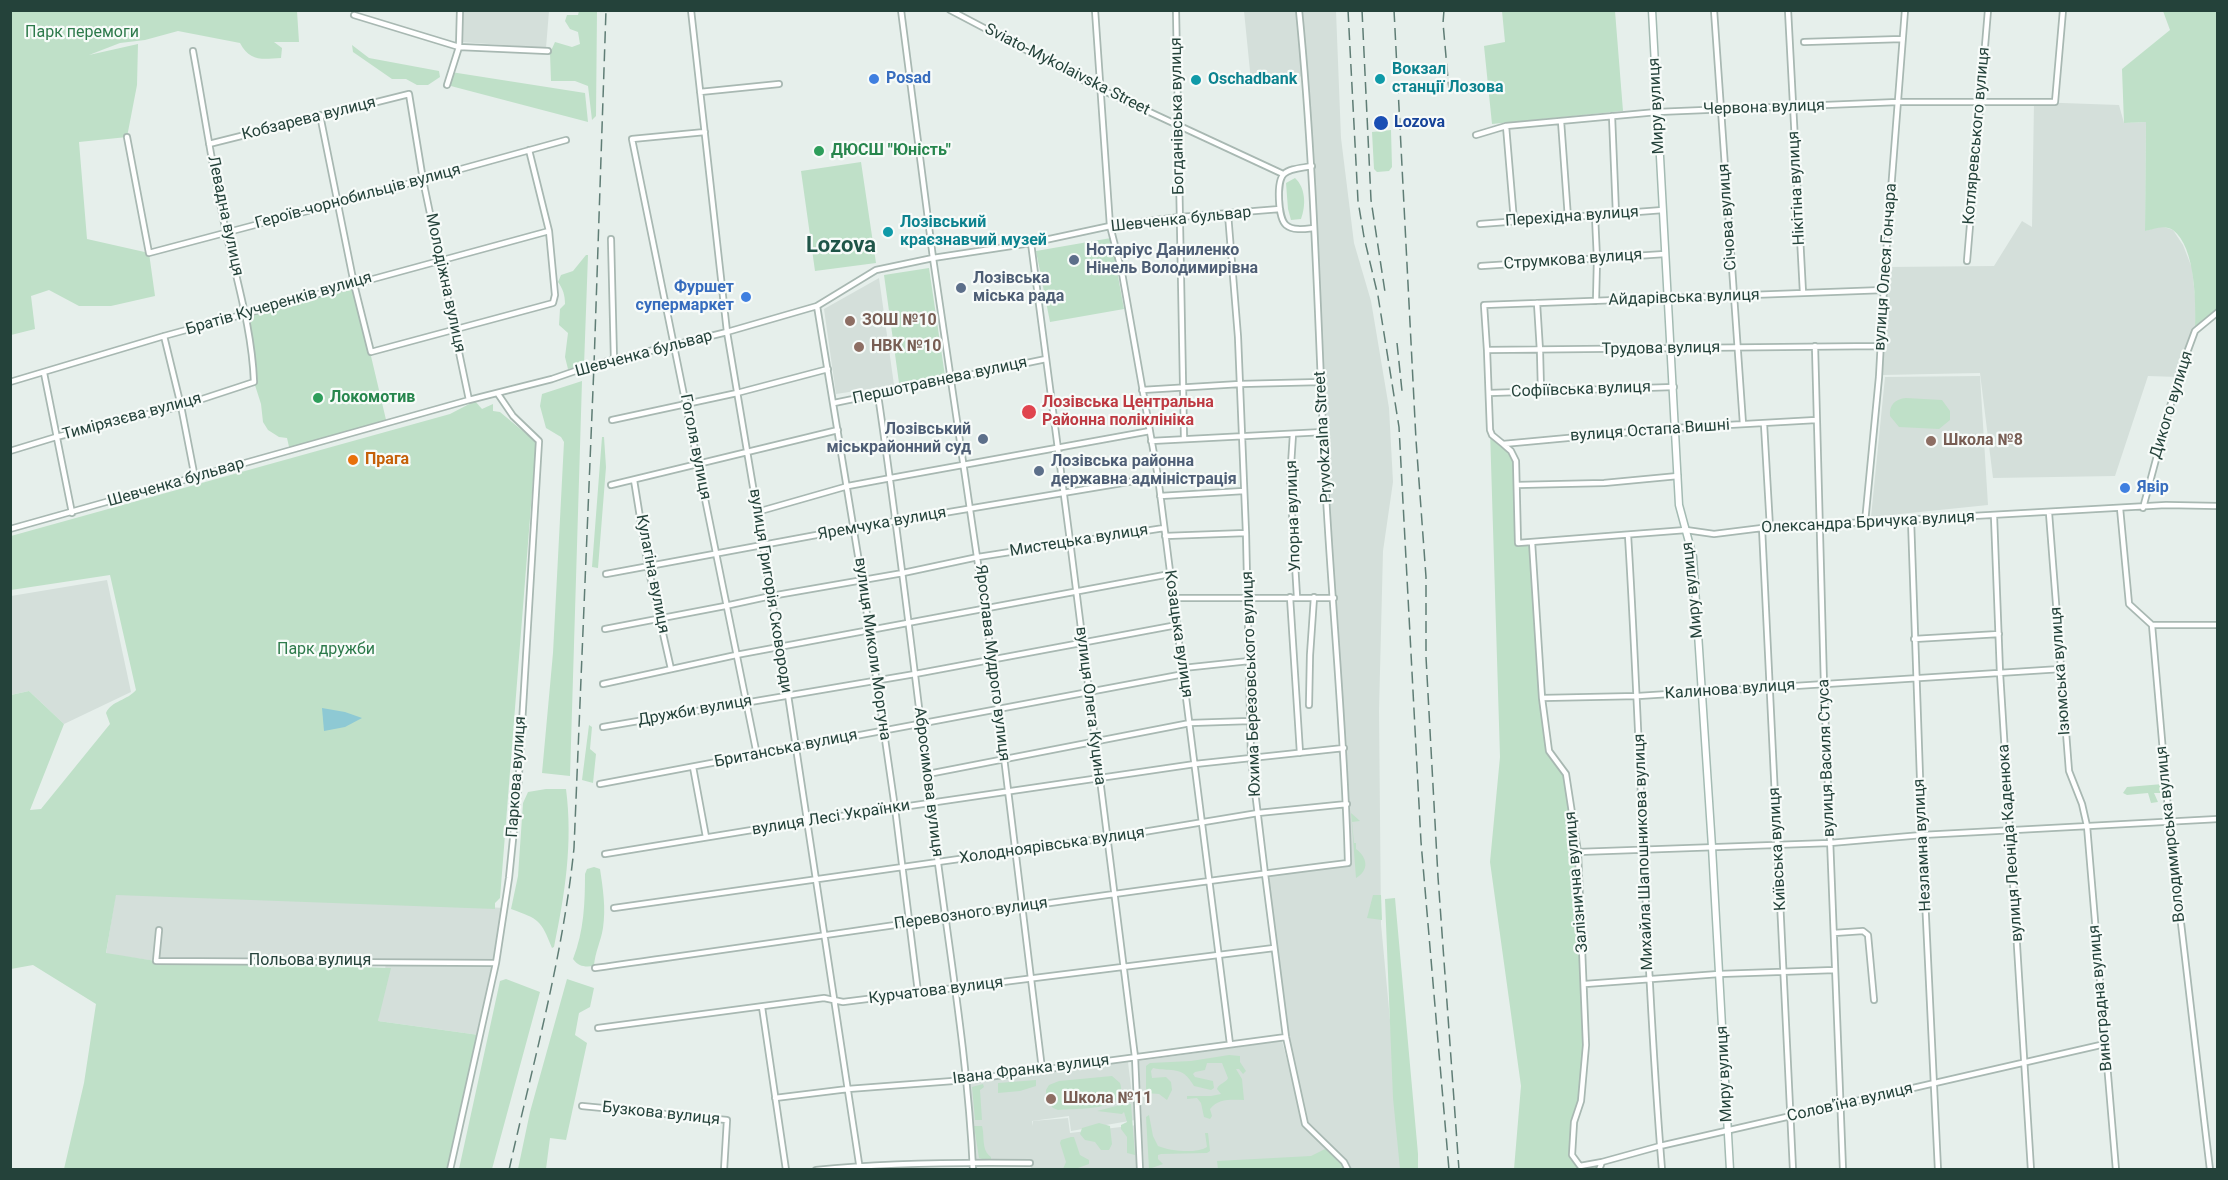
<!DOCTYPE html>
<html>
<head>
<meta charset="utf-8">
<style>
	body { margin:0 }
	#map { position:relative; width:2228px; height:1180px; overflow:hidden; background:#e6efeb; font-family:Roboto,sans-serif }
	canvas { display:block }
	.frame { position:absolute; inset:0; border:12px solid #24423a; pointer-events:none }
</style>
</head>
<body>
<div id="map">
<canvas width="2228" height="1180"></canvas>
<div class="frame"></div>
</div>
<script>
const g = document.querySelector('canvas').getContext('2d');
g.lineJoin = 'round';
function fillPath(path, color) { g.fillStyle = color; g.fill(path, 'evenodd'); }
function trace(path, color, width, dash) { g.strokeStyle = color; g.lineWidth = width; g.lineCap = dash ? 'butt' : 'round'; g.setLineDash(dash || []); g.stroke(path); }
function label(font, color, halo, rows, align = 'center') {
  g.font = font + ' Roboto,sans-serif'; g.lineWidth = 4.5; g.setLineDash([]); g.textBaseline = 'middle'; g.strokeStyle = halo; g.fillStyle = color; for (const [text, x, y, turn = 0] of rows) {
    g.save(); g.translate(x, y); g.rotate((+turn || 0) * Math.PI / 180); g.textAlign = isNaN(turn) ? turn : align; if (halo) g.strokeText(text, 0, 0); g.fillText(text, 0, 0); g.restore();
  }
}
fillPath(new Path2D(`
	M463 11H549L546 48 461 42Z
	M1244 11H1336L1341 138 1354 243 1371 301 1389 408 1393 482 1383 551 1379 711 1381 924 1404 1169H1348L1305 1124 1286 1037 1265 874 1348 863 1326 499 1305 76 1251 81Z
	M2034 102 2119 105 2124 123 2146 122 2145 231 2161 226 2173 230 2183 245 2192 268 2196 306 2195 331 2178 377 2148 376 2115 476 1993 478 1980 373 1882 375 1888 267 1994 266 2022 221 2032 227Z
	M879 278 894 385 836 394 824 309Z
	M1980 376 1988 505 1871 517 1885 377Z
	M107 580 131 692 64 724 29 691 11 695V596Z
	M117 885 504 908 496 963 479 1035 378 1021 386 962 156 961 106 954Z
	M1282 1041 1304 1125 1343 1162 1347 1169H1144L1139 1061Z
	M1128 1062 1135 1120 1071 1131 1069 1116 1032 1121 1033 1126V1121L1068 1118 1070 1133 1138 1125 1140 1169H1031L1030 1164 974 1161 969 1082Z`), '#d4dfda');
fillPath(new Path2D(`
	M11 11H297L299 42H274L282 48 281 58C262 59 250 62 240 43L178 31 145 40 120 43 89 55 138 44 137 85 127 137 79 142 87 239 149 253 155 296 111 306H79L49 290 31 296 35 329 11 335Z
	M579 11H597L596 116 592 120 588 86 575 81H551L550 53 555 42 572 47 580 44 578 32 570 29 565 21 567 15H578Z
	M1502 11H1615L1623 111 1492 124 1484 46 1505 42Z
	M2163 11H2217V312L2195 331C2196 305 2196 247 2173 230 2164 224 2154 229 2145 231L2146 122 2124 123 2122 69 2170 30Z
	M352 45 369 58 439 71 440 77 428 85H417L406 79H392L353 52Z
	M451 72 585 93 588 122 447 85Z
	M1391 130 1392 167 1389 171 1377 172 1374 169 1372 132Z
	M861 162 876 263 815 271 801 171Z
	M1295 178C1306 188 1306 206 1301 219L1291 220 1288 209 1286 183Z
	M1111 238 1124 309 1050 322 1036 251Z
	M586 255H588L584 366 568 369 565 357 568 333 559 325 560 309 565 304C565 295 563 289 558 282L561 275 573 271Z
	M929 268 945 376 899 383 884 275Z
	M354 284 387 424 290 451 287 438 279 437 268 430 263 422 261 404 254 382 247 314Z
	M582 381 570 776 542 773 553 653 564 442 561 437 546 428 540 406 542 394Z
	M1906 398 1942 400 1950 411V420L1939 429 1899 427 1890 416C1889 405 1895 399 1906 398Z
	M475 401 482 409 493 404V411L500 412 536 442 500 898 495 903V909L116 895 106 953 156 961 391 968 378 1021 479 1035 450 1169H64L84 1083 96 1004 33 965 11 969V695L29 691 64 724 30 810 41 809 110 724 106 713C111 701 128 700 136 690L110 575 11 590V536L450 414Z
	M1490 430 1514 455 1518 543 1532 542 1542 698 1549 751 1566 774 1578 852 1586 1045 1581 1101 1574 1122 1572 1155 1580 1166 1602 1162 1599 1169H1514L1521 1086 1490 862 1500 757Z
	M602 437H604L606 467 598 568 592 567Z
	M589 725 592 727 590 749 596 754 593 783 582 780Z
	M2163 784 2164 793H2154L2158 802 2151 803 2148 793 2127 795 2123 793 2127 787Z
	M546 789H566C573 843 565 894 554 947L552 948C541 920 539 919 511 909L518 876 523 803 528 792Z
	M1351 813 1360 821 1352 822 1354 843H1356V849C1367 857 1370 870 1356 878Z
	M594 867 600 869C603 889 606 908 603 928 601 941 595 952 594 966 585 967 579 967 573 959 584 931 585 903 585 874L587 869Z
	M1373 895H1381L1382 920 1367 918Z
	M1395 898 1418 1154V1169H1400L1393 1098 1385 899Z
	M506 979 540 992 492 1169H459L500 981Z
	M567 979 594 988 590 1007 579 1013 575 1035 587 1043 566 1140 550 1138 546 1169H518L530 1112Z
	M1229 1055 1240 1056V1062L1246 1071 1243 1074 1239 1069H1236L1242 1079 1244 1100C1231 1100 1219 1098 1210 1109L1212 1116 1210 1119 1204 1117 1201 1103 1197 1098 1187 1099V1096H1211L1221 1094 1217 1089C1219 1083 1226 1083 1228 1078L1222 1063H1207L1205 1070 1195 1072 1193 1074 1195 1077 1213 1081 1214 1088 1211 1090 1194 1086C1181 1064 1173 1073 1153 1068L1151 1071 1152 1078 1166 1077 1171 1082 1172 1090 1167 1100 1159 1094 1146 1093V1066L1150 1063 1191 1061Z
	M1112 1076 1120 1083C1130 1112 1076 1108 1058 1110L1053 1108 1046 1100V1090L1049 1085 1059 1081Z
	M1036 1080V1086L1020 1091 998 1093V1083Z
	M983 1084 984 1087 980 1090 982 1120H975L972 1087Z
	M1124 1104H1131L1135 1155 1127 1153V1137L1121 1129V1125L1127 1122 1124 1112 1122 1114 1097 1111Z
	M1149 1115 1153 1136 1158 1146C1170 1151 1196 1154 1207 1147L1205 1133H1208L1210 1151 1207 1153 1161 1154 1158 1155V1159L1163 1164 1149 1169 1146 1117Z
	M1099 1123 1110 1126 1112 1144 1109 1150H1101L1095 1142 1085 1140 1080 1134 1082 1128Z
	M974 1126H982C985 1137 981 1150 991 1157V1162L979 1158Z
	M1071 1137H1074L1080 1155 1089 1160V1164L1075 1169H1063L1066 1162 1060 1143 1061 1140Z
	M1325 1149 1330 1152 1346 1169H1218L1217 1161 1311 1156Z`), '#bfe0c8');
fillPath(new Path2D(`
	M322 708 345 712 362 718 345 727 324 731Z`), '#8ec9d4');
const minor = new Path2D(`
	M691 10 727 332 788 695 860 1170
	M901 10 933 258 992 659 1042 1069
	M950 10 1100 89 1283 174
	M1095 10 1110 226 1122 273 1158 477 1230 1044
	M1176 10 1184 438
	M1714 10 1743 424
	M1788 10 1803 293
	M354 15 459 47 548 51
	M1804 42 1902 39
	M447 85 459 47 460 10
	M700 92 779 84
	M320 115 354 284 371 352 553 303 555 295 549 231 529 150
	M1612 116 1616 214
	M1561 121 1568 218
	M1506 126 1514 221
	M705 132 632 139 757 755
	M1476 135 1506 126 1657 112 1898 102H2055L2063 10
	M127 137 149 253 338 203 566 140
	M209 144 409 94 423 180 469 400
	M1312 166C1303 168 1290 168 1284 174 1276 181 1278 218 1286 225 1293 231 1305 229 1314 228
	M1228 214 1238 337 1246 533 1251 758 1265 874 1286 1037 1305 1124 1344 1162 1348 1170
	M1595 216 1597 259 1596 301
	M1480 224 1663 210
	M611 239 614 360
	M1031 243 1070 541 1135 1057 1140 1170
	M1967 261 1988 10
	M1481 266 1665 254
	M1537 303 1540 351 1541 391
	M817 306 862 580 895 808 918 992
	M164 336 181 406 195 478
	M1815 346 1824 685 1843 1170
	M1881 346 1487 350 1484 305 1884 290
	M1487 350 1490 430 1492 435 1503 444 1675 428 1816 420
	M601 363 727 332 817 306 876 270 933 258 1031 243 1110 226 1180 217 1280 209
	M44 373 72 513
	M10 382 164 336 549 231
	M1142 390 1240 384 1321 382
	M1489 393 1674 387
	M878 395C900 543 917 692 935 840 949 950 968 1059 973 1170
	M834 403 1046 359
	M612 420 737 393 828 369
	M1764 424 1770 528
	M1293 434 1290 480 1297 597
	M1151 441 1323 432
	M1503 444 1511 451 1516 461 1518 543 1686 530 1714 534 1762 528 2166 505 2218 506
	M10 451 56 437 181 406 254 382C252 330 237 282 226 232 213 172 204 111 193 51
	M634 480 648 567 671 669
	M611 485 838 430
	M1517 485 1604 483 1678 476
	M1160 496 1244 491
	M2120 508 2129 604 2152 625 2169 821 2210 1170
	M2143 508 2178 377 2195 331 2218 312
	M757 512 848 486 891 478 1150 431
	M2049 513 2069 771 2082 804 2087 826 2116 1170
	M1994 516 2000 673 2031 1170
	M1911 520 1922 835 1938 1170
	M1865 522 1879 377 1885 268 1905 10
	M1762 528 1793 1170
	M10 529 469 400 552 379 581 369
	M1628 535C1641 746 1645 958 1662 1170
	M1165 536 1246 533
	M1532 542 1542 698 1549 751 1566 774 1578 852 1586 1045 1581 1101 1574 1122 1572 1155 1580 1166 1602 1162
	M606 574 854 528 1158 477
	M1290 597 1300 753
	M1173 598H1334
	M2152 625H2218
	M605 629 725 606 771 596 903 573 978 557 1164 528
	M1914 639 1999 634
	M1183 668 1249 661
	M603 684 736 655 1170 574
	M1542 698 1638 696 2061 669
	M1309 705 1310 655 1314 597
	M603 727 915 674 1177 625
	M693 767 706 837
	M928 774 1190 723 1250 721
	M600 784 1184 674
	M1578 852 1830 843 1922 835 2218 819
	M605 854 807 821 1195 764 1344 748
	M614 908 1107 838 1258 813 1347 804
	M159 930 156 961 496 963
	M1834 933 1863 931 1868 935 1874 1000
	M595 968C846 933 1097 894 1348 863 1345 741 1333 619 1326 496 1318 334 1315 172 1299 10
	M1585 984 1719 974 1835 970
	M762 1007 786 1170
	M598 1028 824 998 843 1002 1274 948
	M775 1098 848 1089 966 1080 1286 1037
	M582 1106 727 1120 724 1170
	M450 1170 496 963 509 878 518 790 539 441 513 416 498 394
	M816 1170C887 1163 959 1162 1030 1163
	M1599 1170 1602 1162 1660 1146 2105 1044`);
const secondary = new Path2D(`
	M1652 10 1679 505 1693 557 1712 847 1730 1170`);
trace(minor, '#a8b8b2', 8);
trace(secondary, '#a4bbb3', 9);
trace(minor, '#fff', 4.5);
trace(secondary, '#fff', 6);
trace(new Path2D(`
	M1348 10 1358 201 1364 237 1378 296 1399 427 1421 842 1449 1170
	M1362 10 1371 200 1385 292
	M1394 10 1416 440 1426 577V657L1438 877 1459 1170
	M1444 10 1443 23 1449 90
	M1397 343 1402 391
	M509 1170C533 1063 563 957 574 848L594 365 606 10`), '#5f7d75', 1.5, [12, 6]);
const minorBridge = new Path2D(`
	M581 369 601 363`);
trace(minorBridge, '#a8b8b2', 8, []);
trace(minorBridge, '#fff', 4.5);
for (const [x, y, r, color] of [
	[874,79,6,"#3f7fe0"],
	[1380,79,6,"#0f9aa8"],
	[1196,80,6,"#0f9aa8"],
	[1381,123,8,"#1a4fb4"],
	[819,151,6,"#2e9e5b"],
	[888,232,6,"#0f9aa8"],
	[1074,260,6,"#5c6f8a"],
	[961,288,6,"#5c6f8a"],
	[746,297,6,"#3f7fe0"],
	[850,321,6,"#8d6e63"],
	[859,347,6,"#8d6e63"],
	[318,398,6,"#2e9e5b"],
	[1029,412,8,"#e0444e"],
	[983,439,6,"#5c6f8a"],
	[1931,441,6,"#8d6e63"],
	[353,460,6,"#e8710a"],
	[1039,471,6,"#5c6f8a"],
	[2125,488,6,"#3f7fe0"],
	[1051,1099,6,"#8d6e63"]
]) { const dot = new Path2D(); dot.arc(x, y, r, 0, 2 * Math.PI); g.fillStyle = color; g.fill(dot); trace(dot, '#f7fbf9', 2); }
label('16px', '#2d7a4b', '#f7fbf9', [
	["Парк перемоги",82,33],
	["Парк дружби",326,650]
]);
label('16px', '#24423a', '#f7fbf9', [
	["Sviato-Mykolaivska Street",1067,70,27],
	["Миру вулиця",1657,106,-93],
	["Червона вулиця",1764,108,-2],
	["Богданівська вулиця",1178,116,-91],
	["Кобзарева вулиця",309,119,-14],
	["Котляревського вулиця",1977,136,-85],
	["Нікітіна вулиця",1797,188,-93],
	["Героїв-чорнобильців вулиця",358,197,-15],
	["Левадна вулиця",225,216,78],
	["Перехідна вулиця",1572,217,-4],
	["Січова вулиця",1728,217,-94],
	["Шевченка бульвар",1181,220,-6],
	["Струмкова вулиця",1573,260,-4],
	["вулиця Олеся Гончара",1886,267,-86],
	["Молодіжна вулиця",445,283,78],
	["Айдарівська вулиця",1684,298,-2],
	["Братів Кучеренків вулиця",279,304,-16],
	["Трудова вулиця",1661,349,-1],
	["Шевченка бульвар",644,354,-15],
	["Першотравнева вулиця",940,381,-12],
	["Софіївська вулиця",1581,390,-2],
	["Дикого вулиця",2172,405,-73],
	["Тимірязєва вулиця",132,417,-15],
	["вулиця Остапа Вишні",1650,431,-4],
	["Pryvokzalna Street",1324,437,-93],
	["Гоголя вулиця",695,447,79],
	["Шевченка бульвар",176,483,-16],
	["Упорна вулиця",1294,516,-92],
	["Олександра Бричука вулиця",1868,523,-3],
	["Яремчука вулиця",882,524,-10],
	["Мистецька вулиця",1079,541,-9],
	["Кулагіна вулиця",652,574,79],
	["Миру вулиця",1693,590,-96],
	["вулиця Григорія Сковороди",770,591,81],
	["Козацька вулиця",1178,634,82],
	["вулиця Миколи Моргуна",872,649,82],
	["Ярослава Мудрого вулиця",992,663,83],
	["Ізюмська вулиця",2061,671,-94],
	["Юхима Березовського вулиця",1252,684,-92],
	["Калинова вулиця",1730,690,-4],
	["вулиця Олега Куцина",1090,706,83],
	["Дружби вулиця",695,711,-10],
	["Британська вулиця",786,749,-11],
	["вулиця Василя Стуса",1827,758,-92],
	["Паркова вулиця",517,777,-86],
	["Абросимова вулиця",928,782,83],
	["вулиця Лесі Українки",831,818,-9],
	["Володимирська вулиця",2171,834,-96],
	["вулиця Леоніда Каденюка",2011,843,-94],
	["Незламна вулиця",1923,845,-93],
	["Холодноярівська вулиця",1052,846,-8],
	["Київська вулиця",1778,849,-93],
	["Михайла Шапошникова вулиця",1644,852,-92],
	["Залізнична вулиця",1577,882,-95],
	["Перевозного вулиця",971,914,-8],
	["Польова вулиця",310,961],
	["Курчатова вулиця",936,991,-7],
	["Виноградна вулиця",2101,998,-95],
	["Івана Франка вулиця",1031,1070,-7],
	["Миру вулиця",1725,1074,-93],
	["Солов'їна вулиця",1850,1103,-13],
	["Бузкова вулиця",661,1114,6]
]);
label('bold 16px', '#0d838f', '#f7fbf9', [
	["Вокзал",1392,70],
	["станції Лозова",1392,88],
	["Oschadbank",1208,80],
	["Лозівський",900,223],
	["краєзнавчий музей",900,241]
], 'left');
label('bold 16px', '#366cbe', '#f7fbf9', [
	["Posad",886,79],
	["Фуршет",734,288,"right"],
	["супермаркет",734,306,"right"],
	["Явiр",2137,488]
], 'left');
label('bold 16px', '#164399', '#f7fbf9', [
	["Lozova",1394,123]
], 'left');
label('bold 16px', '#27864d', '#f7fbf9', [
	["ДЮСШ \"Юність\"",831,151],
	["Локомотив",330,398]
], 'left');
label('bold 16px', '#4e5e75', '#f7fbf9', [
	["Нотаріус Даниленко",1086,251],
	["Нінель Володимирівна",1086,269],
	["Лозівська",973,279],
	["міська рада",973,297],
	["Лозівський",971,430,"right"],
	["міськрайонний суд",971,448,"right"],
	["Лозівська районна",1051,462],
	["державна адміністрація",1051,480]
], 'left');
label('bold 16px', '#785e54', '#f7fbf9', [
	["ЗОШ №10",862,321],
	["НВК №10",871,347],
	["Школа №8",1943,441],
	["Школа №11",1063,1099]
], 'left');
label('bold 16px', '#be3a42', '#f7fbf9', [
	["Лозівська Центральна",1042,403],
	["Районна поліклініка",1042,421]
], 'left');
label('bold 16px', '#c56008', '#f7fbf9', [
	["Прага",365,460]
], 'left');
label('bold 22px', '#1f5548', '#f7fbf9', [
	["Lozova",841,246]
]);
</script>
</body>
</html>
